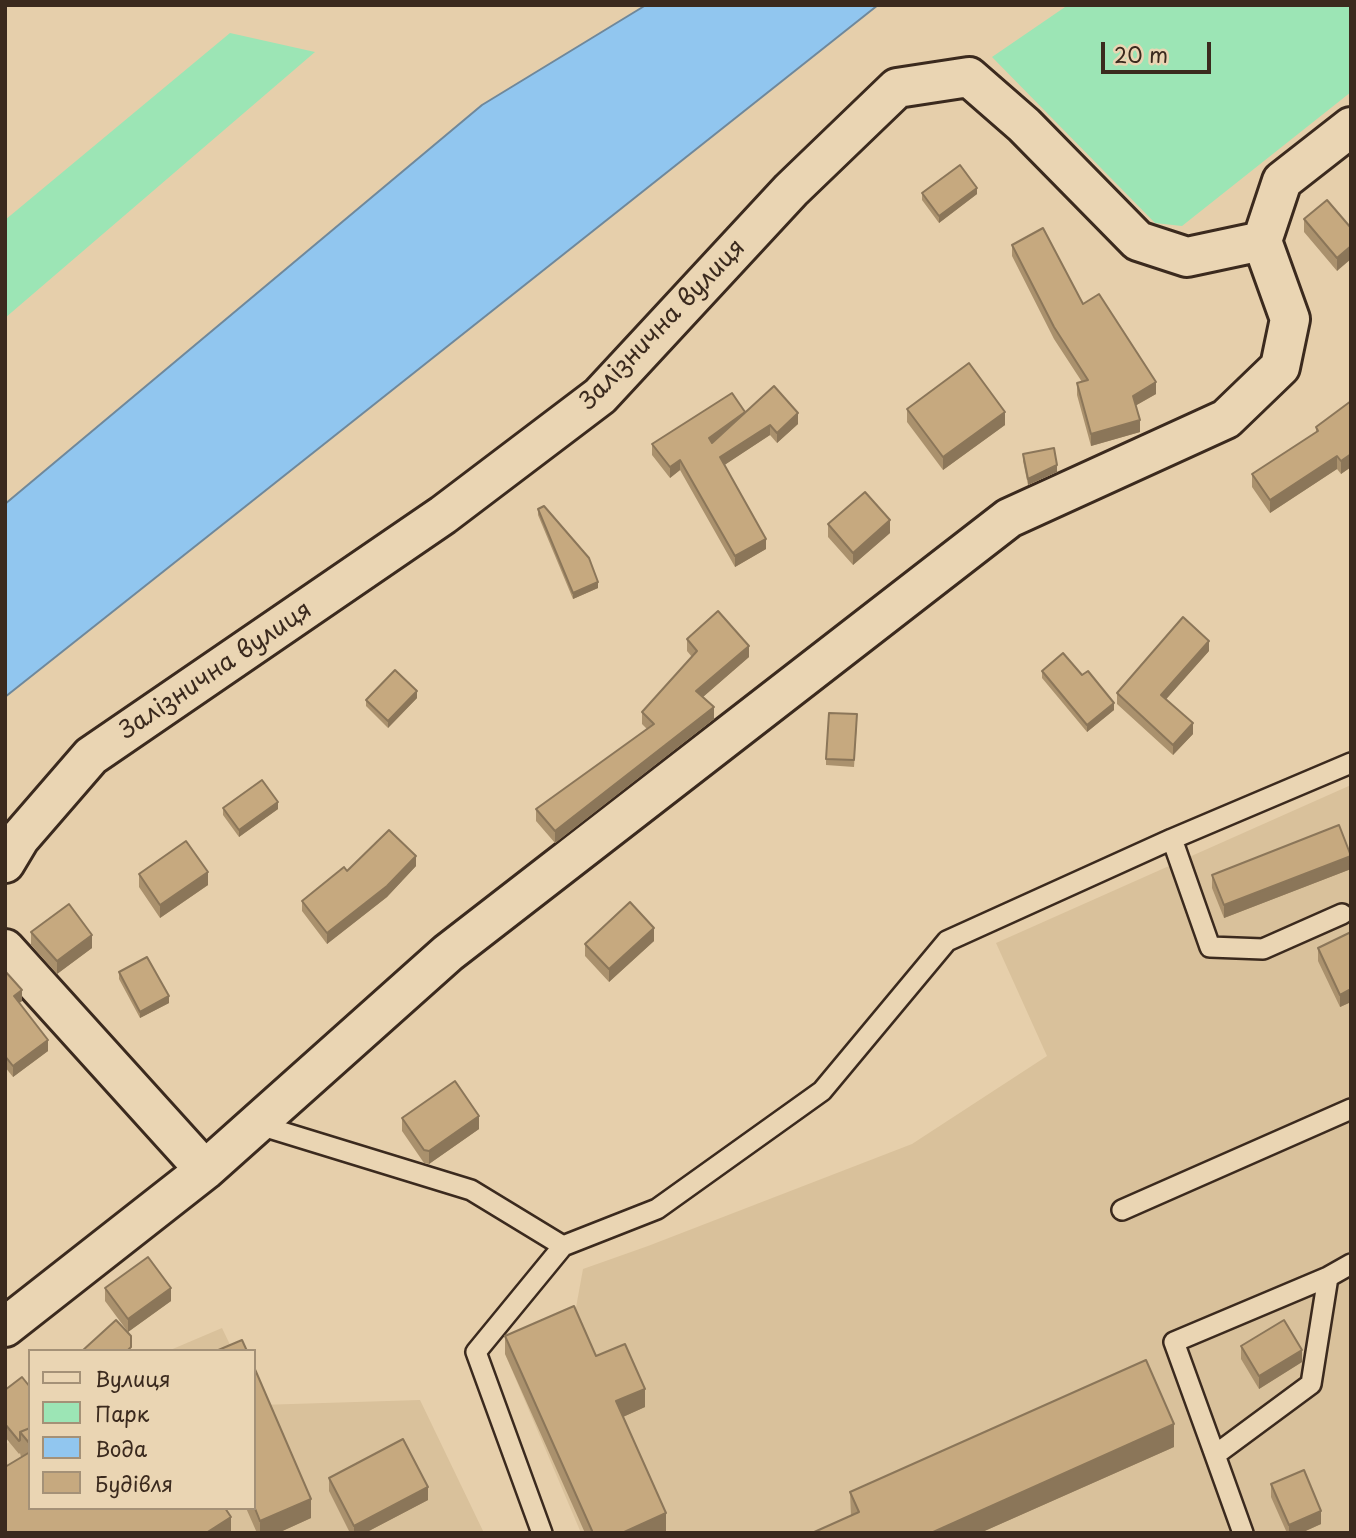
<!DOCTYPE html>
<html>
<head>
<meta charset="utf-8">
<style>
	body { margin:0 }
	#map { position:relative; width:1356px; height:1538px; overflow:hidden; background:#e6cfab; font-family:"Playpen Sans",sans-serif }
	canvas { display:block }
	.frame { position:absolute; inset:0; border:7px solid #3b2a1e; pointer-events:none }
	.legend { position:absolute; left:28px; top:1349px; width:228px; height:161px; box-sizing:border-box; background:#ead5b3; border:2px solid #a49177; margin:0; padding:9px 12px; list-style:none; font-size:21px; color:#3b2a1e }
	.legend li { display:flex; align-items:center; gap:14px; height:35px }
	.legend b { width:35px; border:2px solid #a49177 }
	.scale { position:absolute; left:1101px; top:42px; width:110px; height:32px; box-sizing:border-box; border:4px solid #3b2a1e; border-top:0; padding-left:9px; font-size:21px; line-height:24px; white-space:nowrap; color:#3b2a1e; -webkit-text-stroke:5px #ead5b3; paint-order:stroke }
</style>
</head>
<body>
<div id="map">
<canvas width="1356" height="1538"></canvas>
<div class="frame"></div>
<ul class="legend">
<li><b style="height:9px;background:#ead5b3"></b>Вулиця</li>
<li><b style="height:19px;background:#9ce5b5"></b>Парк</li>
<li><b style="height:19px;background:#91c6ef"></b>Вода</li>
<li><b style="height:19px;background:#c6a97f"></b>Будівля</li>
</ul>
<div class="scale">20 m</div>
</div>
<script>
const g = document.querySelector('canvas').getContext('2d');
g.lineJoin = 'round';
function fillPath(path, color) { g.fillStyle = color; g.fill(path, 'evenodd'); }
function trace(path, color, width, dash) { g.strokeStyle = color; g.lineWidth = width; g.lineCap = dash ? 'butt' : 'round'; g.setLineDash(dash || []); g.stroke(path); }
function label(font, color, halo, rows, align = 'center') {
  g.font = font + ' "Playpen Sans",sans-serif'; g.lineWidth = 5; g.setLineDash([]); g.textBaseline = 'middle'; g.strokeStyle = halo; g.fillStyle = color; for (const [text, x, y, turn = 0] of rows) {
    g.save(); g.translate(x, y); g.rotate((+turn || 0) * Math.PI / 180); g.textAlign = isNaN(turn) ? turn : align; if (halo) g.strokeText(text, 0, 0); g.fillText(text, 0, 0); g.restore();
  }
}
fillPath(new Path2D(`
	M1351 785V1533H581L505 1354 573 1324 583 1269 648 1246 912 1144 1047 1056 996 943Z
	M222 1328 233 1351H168Z
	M420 1400 484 1533H5V1445L30 1428V1508H254L260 1405Z`), '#d9c19b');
fillPath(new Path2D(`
	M1068 5H1351V92L1182 226 1155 223 992 57Z
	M230 33 315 52 5 318V220Z`), '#9ce5b5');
const water = new Path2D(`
	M646 5H878L5 697V504L482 105Z`);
fillPath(water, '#91c6ef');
trace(water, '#6f889b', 2);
const lane = new Path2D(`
	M1172 839 1210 947 1263 949 1342 914
	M256 1124 471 1190 563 1246 657 1209 822 1091 947 941 1172 839 1351 763
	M1122 1210 1351 1109
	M1215 1455 1174 1342 1328 1277 1351 1264
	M542 1533 476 1352 563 1246
	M1243 1533 1215 1455 1311 1384 1328 1277`);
const street = new Path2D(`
	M5 863 20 838 91 756 443 515 600 396 791 190 897 88 969 77 1024 125 1138 241 1187 257 1262 241
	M5 949 205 1170
	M5 1327 205 1170 448 953 1009 518 1226 419 1280 367 1290 319 1262 241 1282 181 1351 127`);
trace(lane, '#3b2a1e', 24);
trace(street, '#3b2a1e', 44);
trace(lane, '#ead5b3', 19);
trace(street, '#ead5b3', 38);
fillPath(new Path2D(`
	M922 193 977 194 939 223 922 200Z
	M1304 219 1351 228 1337 271 1304 232Z
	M1012 245 1083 304 1156 394 1135 406 1140 432 1091 446 1077 395V383L1082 382 1054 339 1012 256Z
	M1351 401V467L1341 474 1337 469 1270 513 1252 487V474L1316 433V427Z
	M907 409 1005 425 943 470 907 422Z
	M745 412 798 424 777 443 770 435 724 465 766 549 735 567 680 470 670 478 652 455V444Z
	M1023 454 1057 472 1028 485 1023 461Z
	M538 509 598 588 573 599 538 515Z
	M828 524 890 533 853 565 828 537Z
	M687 639 749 657 703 697 714 719 555 843 536 821V809L647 729 642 724V712L692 657 687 651Z
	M1209 651 1166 699 1193 734 1173 755 1117 704V693Z
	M1042 671 1114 710 1087 732 1042 678Z
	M417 698 388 728 366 706V700Z
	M857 721 854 767 826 765V759Z
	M223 808 278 809 239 837 223 815Z
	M416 866 387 897 327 944 302 911V901L347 871Z
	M1351 869 1224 918 1212 888V875Z
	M139 874 208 885 160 918 139 887Z
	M31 932 92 948 57 974 31 945Z
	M1351 932V1002L1340 1007 1318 961V948Z
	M654 941 609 982 585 956V944Z
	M5 971 22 1001 19 1003 48 1051 13 1077 5 1067Z
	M119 972 169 1003 140 1018 119 979Z
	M402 1118 479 1129 429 1164 424 1163 402 1131Z
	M105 1288 171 1301 128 1332 105 1301Z
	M505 1336 596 1356 645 1407 623 1417 666 1531 663 1533H585L505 1354Z
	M1241 1346 1302 1362 1259 1389 1241 1359Z
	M254 1367 311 1518 278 1533H257L246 1508H254Z
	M22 1377 30 1387V1508H225L231 1517V1533H5V1467L21 1457 20 1453 19 1454 5 1437V1390Z
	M1174 1447 980 1533H812L851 1516 850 1492Z
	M329 1478 428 1500 365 1533H350L329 1491Z
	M1271 1484 1321 1524 1301 1533H1287L1271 1497Z`), '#aa916d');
fillPath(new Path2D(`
	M977 188V194L939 223V216Z
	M1351 246V259L1337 271V258Z
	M1156 382V394L1133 407V396Z
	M745 412 709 449V438Z
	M1005 412V425L943 470V457Z
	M798 413V424L777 443V433Z
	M1140 420V432L1091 446V434Z
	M770 425V435L720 468V457Z
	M1351 454V467L1341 474V461Z
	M1337 456V469L1270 513V500Z
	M680 460V470L670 478V467Z
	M1057 465V472L1028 485V479Z
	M890 520V533L853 565V553Z
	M766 539V549L735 567V556Z
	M598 582V588L573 599V593Z
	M1209 641V651L1161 705V695Z
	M749 646V657L696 703V691Z
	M417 691V698L388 728V721Z
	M1114 703V710L1087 732V725Z
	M714 707V719L555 843V831Z
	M1193 723V734L1173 755V745Z
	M278 802V809L239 837V830Z
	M416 856V866L387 897 327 944V933Z
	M1351 856V869L1224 918V905Z
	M208 872V885L160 918V905Z
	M654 928V941L609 982V969Z
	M92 935V948L57 974V961Z
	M1351 989V1002L1340 1007V995Z
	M22 990V1001L14 1007V996Z
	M169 996V1003L140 1018V1012Z
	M48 1040V1051L13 1077V1066Z
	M479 1116V1129L429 1164V1151Z
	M171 1288V1301L128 1332V1319Z
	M1302 1350V1362L1259 1389V1376Z
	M645 1389V1407L616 1420V1401Z
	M1174 1424V1447L980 1533H931Z
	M428 1487V1500L365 1533H354V1526Z
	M311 1499V1518L278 1533H260V1521Z
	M1321 1511V1524L1301 1533H1289V1525Z
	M666 1513V1531L663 1533H622Z
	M231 1517V1533H206Z`), '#8b7659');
const building = new Path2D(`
	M960 165 977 188 939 216 922 193Z
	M1327 200 1351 228V246L1337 258 1304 219Z
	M1043 228 1083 304 1099 294 1156 382 1133 396 1140 420 1091 434 1077 383 1088 380 1054 327 1012 245Z
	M969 363 1005 412 943 457 907 409Z
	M774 386 798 413 777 433 770 425 720 457 766 539 735 556 680 460 670 467 652 444 732 393 745 412 709 438 712 443Z
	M1351 401V454L1341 461 1337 456 1270 500 1252 474 1318 431 1316 427Z
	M1054 448 1057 465 1028 479 1023 454Z
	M865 492 890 520 853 553 828 524Z
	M544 506 589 558 598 582 573 593 538 509Z
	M718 611 749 646 696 691 714 707 555 831 536 809 654 724 642 712 697 651 687 639Z
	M1183 617 1209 641 1161 695 1193 723 1173 745 1117 693Z
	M1063 653 1082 675 1088 671 1114 703 1087 725 1042 671Z
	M395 670 417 691 388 721 366 700Z
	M829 713 857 714 854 760 826 759Z
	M262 780 278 802 239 830 223 808Z
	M1339 825 1351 856 1224 905 1212 875Z
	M389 830 416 856 387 886 327 933 302 901 344 867 347 871Z
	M186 841 208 872 160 905 139 874Z
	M630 902 654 928 609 969 585 944Z
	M69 904 92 935 57 961 31 932Z
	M1351 932V989L1340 995 1318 948Z
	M147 957 169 996 140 1012 119 972Z
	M5 971 22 990 14 996 48 1040 13 1066 5 1056Z
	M455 1081 479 1116 429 1151 424 1150 402 1118Z
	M148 1257 171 1288 128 1319 105 1288Z
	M574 1306 596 1356 625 1344 645 1389 616 1401 666 1513 622 1533H593L505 1336Z
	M116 1320 131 1336V1347L127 1351H82Z
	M1284 1320 1302 1350 1259 1376 1241 1346Z
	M242 1340 247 1351H216Z
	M1146 1360 1174 1424 931 1533H812L859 1512 850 1492Z
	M254 1367 311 1499 260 1521 254 1506Z
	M22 1377 30 1387V1428L20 1432V1440L19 1441 5 1424V1390Z
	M30 1428V1444L20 1432Z
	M403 1439 428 1487 354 1526 329 1478Z
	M30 1452V1508H225L231 1517 206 1533H5V1467Z
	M1304 1470 1321 1511 1289 1525 1271 1484Z`);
fillPath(building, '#c6a97f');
trace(building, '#8b7659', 2);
label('24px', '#3b2a1e', '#ead5b3', [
	["Залізнична вулиця",663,325,-46],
	["Залізнична вулиця",216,671,-34]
]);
</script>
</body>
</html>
